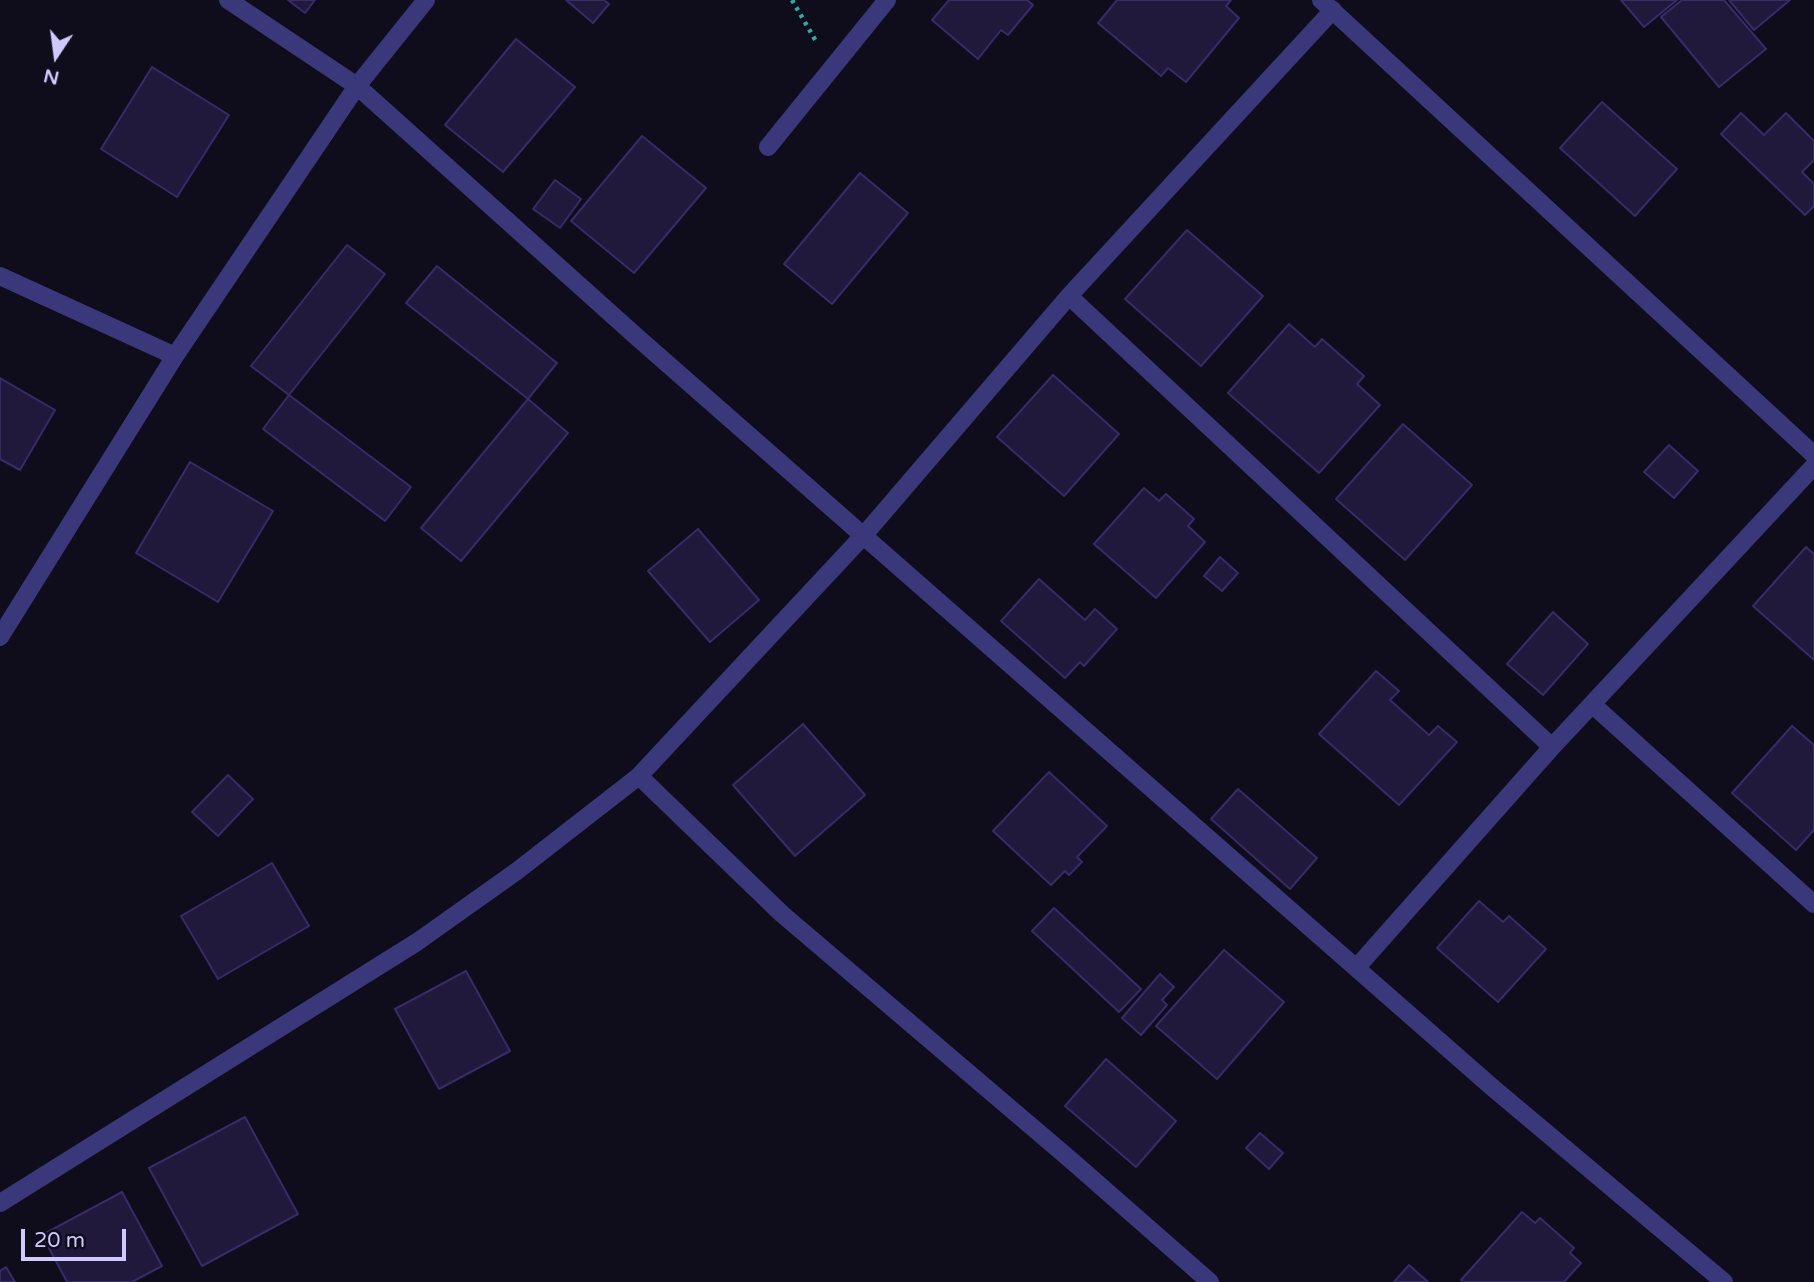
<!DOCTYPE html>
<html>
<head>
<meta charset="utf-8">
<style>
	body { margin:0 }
	#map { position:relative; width:1814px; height:1282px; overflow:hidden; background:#0f0c1c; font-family:"Varela Round",sans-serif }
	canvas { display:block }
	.north { position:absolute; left:21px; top:21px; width:70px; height:70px; -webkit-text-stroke:5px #0f0c1c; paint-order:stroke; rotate:193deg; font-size:19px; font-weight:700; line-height:28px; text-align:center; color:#cfc9fd }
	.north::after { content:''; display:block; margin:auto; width:24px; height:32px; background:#cfc9fd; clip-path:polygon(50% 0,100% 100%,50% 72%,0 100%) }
	.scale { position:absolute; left:21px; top:1229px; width:105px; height:32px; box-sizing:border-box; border:4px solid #cfc9fd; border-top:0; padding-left:9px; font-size:21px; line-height:24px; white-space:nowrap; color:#cfc9fd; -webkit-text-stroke:5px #0f0c1c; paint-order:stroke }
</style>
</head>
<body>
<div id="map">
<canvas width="1814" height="1282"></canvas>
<div class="north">N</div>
<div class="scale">20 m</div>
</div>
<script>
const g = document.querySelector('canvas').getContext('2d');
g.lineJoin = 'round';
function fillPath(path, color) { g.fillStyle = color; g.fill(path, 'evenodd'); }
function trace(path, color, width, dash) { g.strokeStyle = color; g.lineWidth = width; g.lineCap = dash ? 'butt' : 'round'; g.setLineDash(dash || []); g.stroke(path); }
const building = new Path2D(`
	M288 0H315L305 13Z
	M566 0H604L609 4 593 23Z
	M949 0H1027L1033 5 1008 35 1001 30 978 59 932 20Z
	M1117 0H1231L1226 6 1239 18 1186 82 1168 68 1161 76 1098 23Z
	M1621 0H1677L1644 27Z
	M1682 0H1724L1766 49 1719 87 1661 17Z
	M1729 0H1790L1754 30Z
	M516 39 575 87 503 172 445 125Z
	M152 67 229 115 177 197 101 149Z
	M1602 102 1677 169 1635 216 1560 148Z
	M1741 113 1764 135 1786 113 1814 141V160L1802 172 1814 184V206L1805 215 1721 134Z
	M642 136 706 188 634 273 571 221Z
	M860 173 908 213 832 304 784 264Z
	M555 180 581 199 560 228 533 209Z
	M1187 230 1263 296 1201 366 1125 299Z
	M347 245 385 274 289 395 251 366Z
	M437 266 557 363 528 399 406 303Z
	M1289 324 1315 347 1322 339 1364 376 1357 384 1380 405 1319 473 1228 393Z
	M1053 375 1119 434 1064 496 997 437Z
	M0 378 55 410 20 470 0 459Z
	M289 395 411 487 385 521 263 429Z
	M528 399 568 433 461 561 421 528Z
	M1403 424 1472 485 1405 560 1336 499Z
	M1669 445 1698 471 1674 498 1644 472Z
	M190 462 273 511 218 602 136 553Z
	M1144 488 1159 501 1166 494 1194 519 1188 526 1205 542 1156 598 1094 544Z
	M698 529 759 600 710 642 648 571Z
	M1806 547 1814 554V660L1753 606Z
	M1220 557 1238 573 1222 591 1204 576Z
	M1039 579 1085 620 1095 609 1117 629 1084 666 1080 662 1065 678 1001 621Z
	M1553 612 1588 644 1543 695 1507 664Z
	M1376 671 1399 691 1390 700 1429 735 1438 726 1457 742 1399 805 1319 734Z
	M803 724 865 795 795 856 733 785Z
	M1792 726 1814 745V830L1796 850 1732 793Z
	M1049 772 1107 826 1077 857 1082 862 1069 875 1065 871 1051 885 993 831Z
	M228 775 253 799 218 836 192 812Z
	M1238 789 1317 858 1290 889 1211 819Z
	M272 863 309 926 218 979 181 916Z
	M1479 901 1503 922 1509 916 1546 949 1498 1002 1437 948Z
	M1054 908 1141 989 1119 1012 1032 931Z
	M1224 950 1284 1002 1217 1079 1156 1026Z
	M466 971 510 1051 439 1089 395 1009Z
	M1160 974 1174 987 1162 1000 1167 1005 1141 1035 1122 1018Z
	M1106 1059 1176 1121 1136 1167 1065 1106Z
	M245 1117 298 1214 202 1266 149 1168Z
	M1260 1133 1283 1153 1269 1169 1246 1148Z
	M122 1192 162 1266 132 1282H67L42 1235Z
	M1522 1212 1535 1223 1540 1218 1574 1248 1570 1253 1581 1263 1564 1282H1463L1461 1280Z
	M1409 1265 1428 1282H1394Z
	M6 1267 15 1282H0V1271Z`);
fillPath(building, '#20193c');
trace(building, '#372b68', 2);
trace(new Path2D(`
	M792 0 817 43`), '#30aaa2', 4.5, [3.5, 5]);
trace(new Path2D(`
	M228 0 357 86 638 338 1493 1088 1724 1282
	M1321 0 1814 455
	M768 147 887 0
	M0 276 175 356
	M1069 296 1552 747
	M0 637 175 356 357 86 426 0
	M1593 705 1814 904
	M639 776 782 914 1072 1161 1210 1282
	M1357 967 1552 747 1814 466
	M0 1203 417 942 517 871 639 776 864 535 1069 296 1333 10`), '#3a387a', 18);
</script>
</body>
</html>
